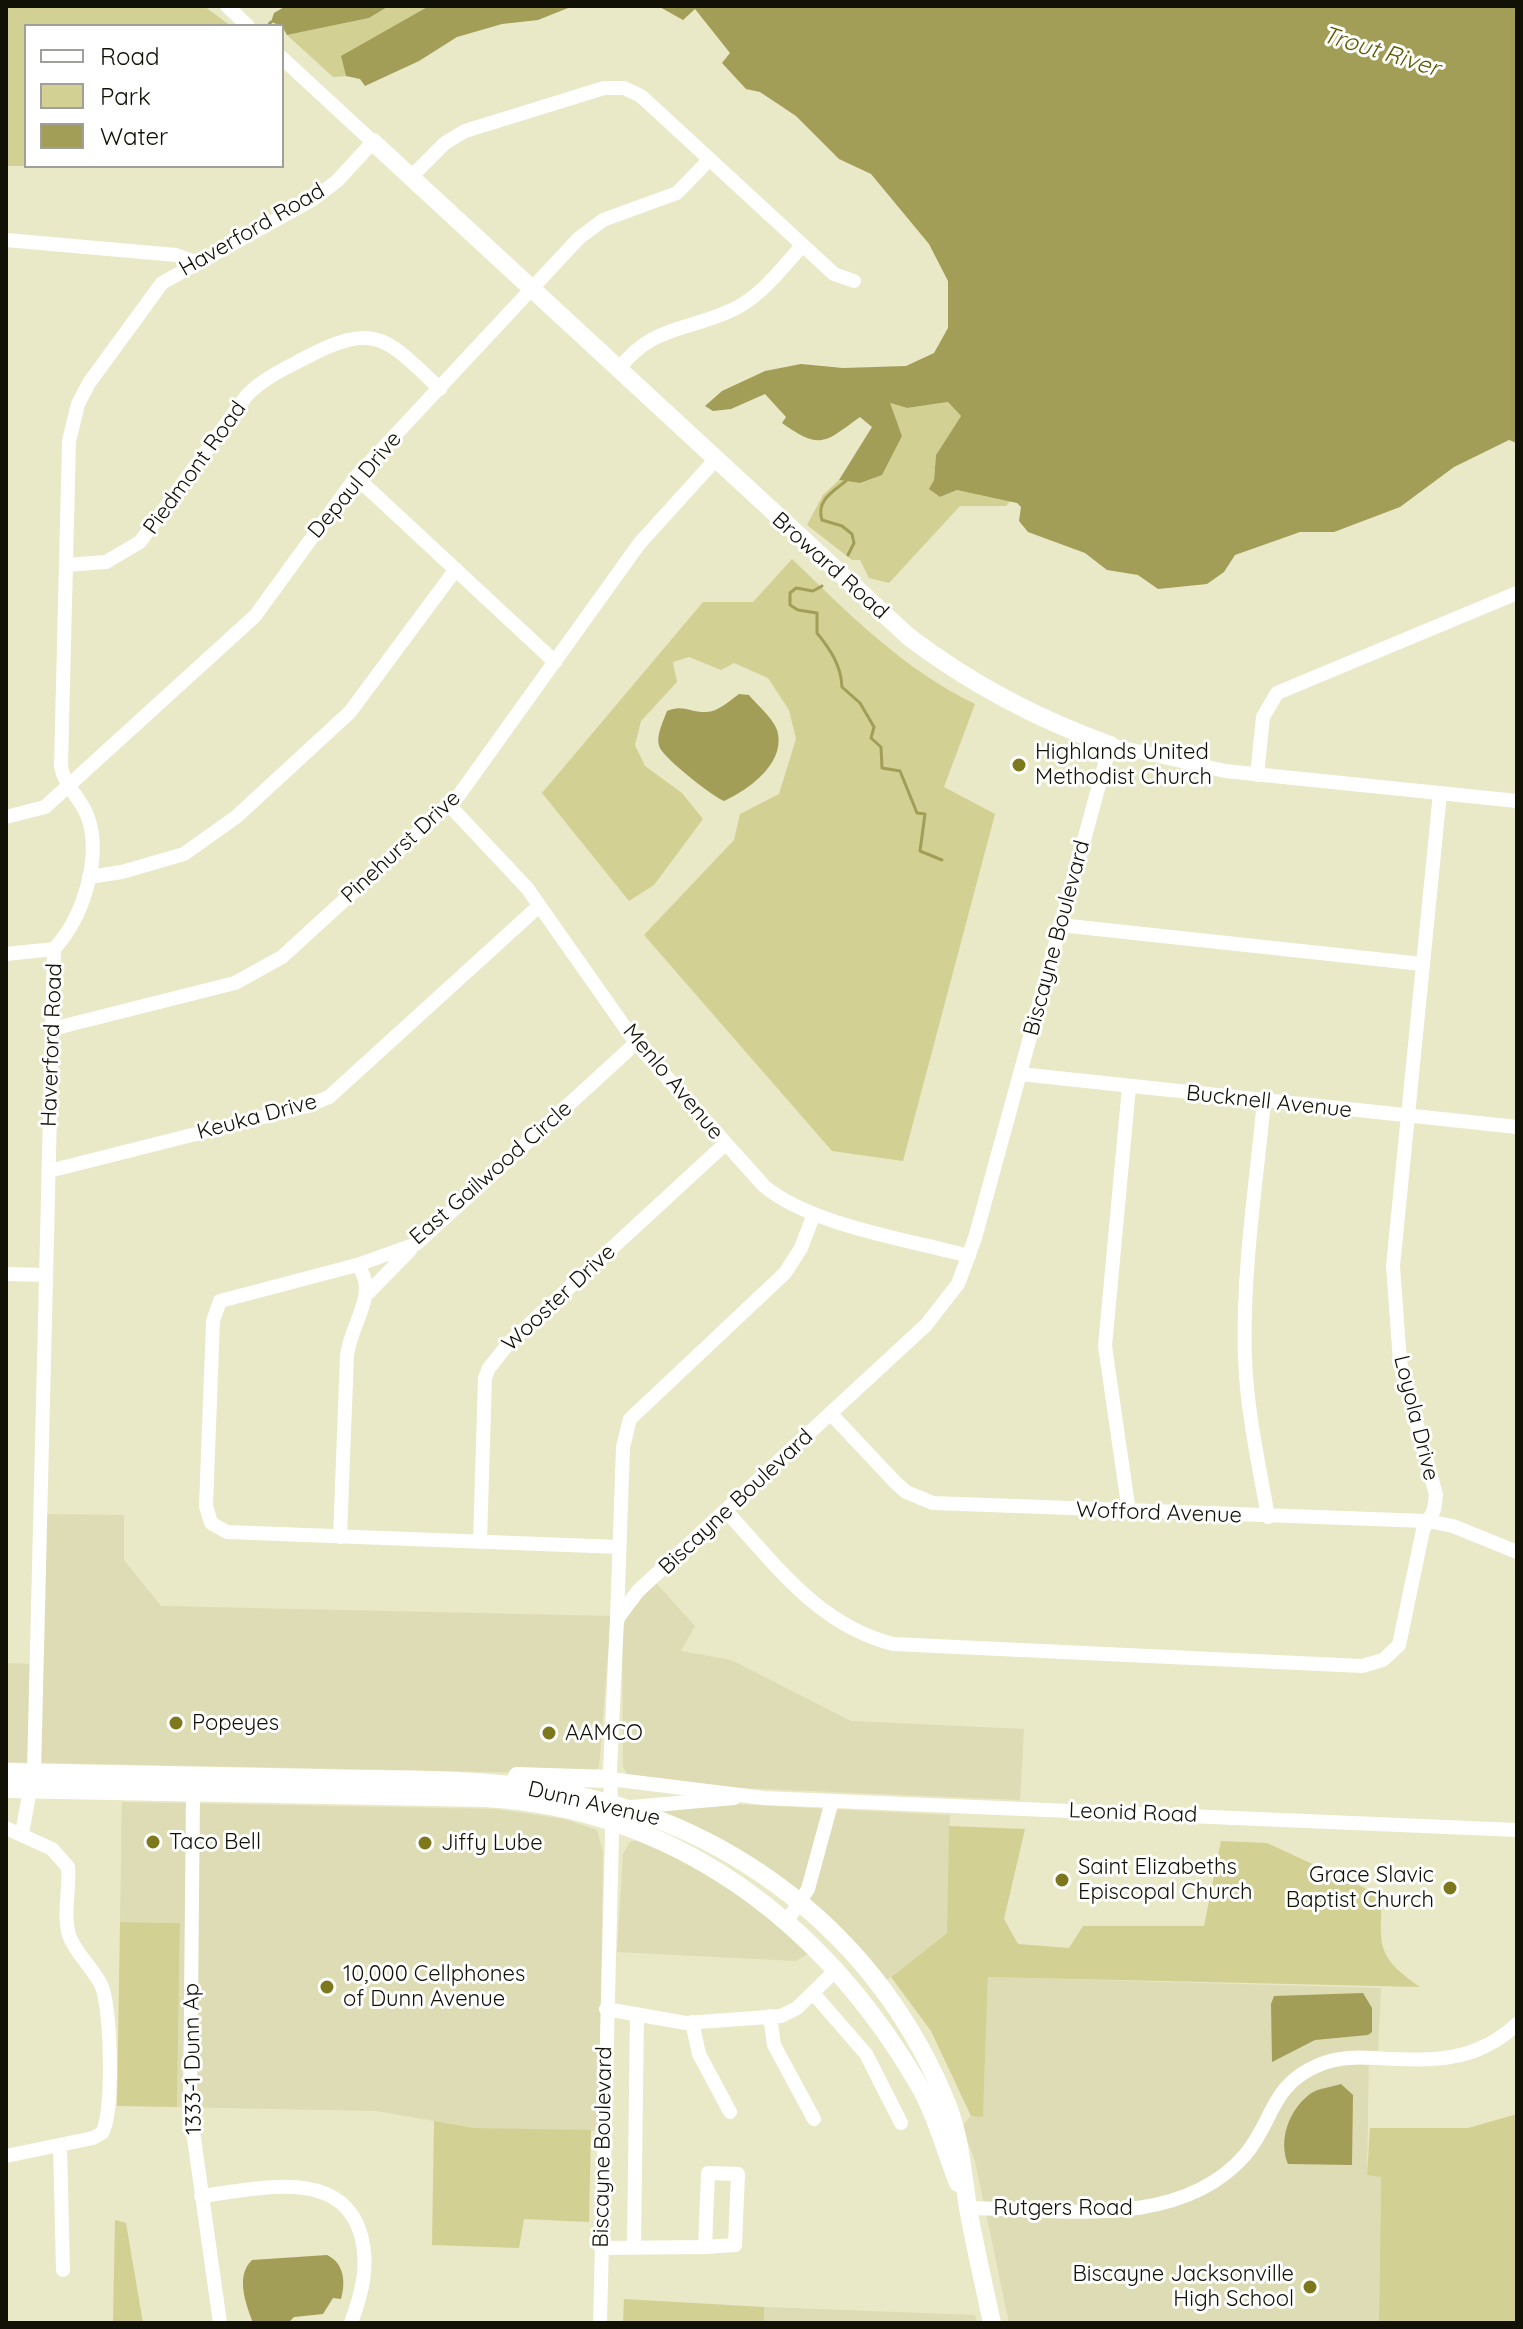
<!DOCTYPE html>
<html>
<head>
<meta charset="utf-8">
<style>
	body { margin:0 }
	#map { position:relative; width:1523px; height:2329px; overflow:hidden; background:#e9e8c7; font-family:Quicksand,sans-serif }
	canvas { display:block }
	.frame { position:absolute; inset:0; border:8px solid #121106; pointer-events:none }
	.legend { position:absolute; left:24px; top:24px; width:260px; height:144px; box-sizing:border-box; background:#fff; border:2px solid #a0a09b; margin:0; padding:10px 14px; list-style:none; font-size:24px; color:#121106 }
	.legend li { display:flex; align-items:center; gap:16px; height:40px }
	.legend b { width:40px; border:2px solid #a0a09b }
</style>
</head>
<body>
<div id="map">
<canvas width="1523" height="2329"></canvas>
<div class="frame"></div>
<ul class="legend">
<li><b style="height:10px;background:#fff"></b>Road</li>
<li><b style="height:22px;background:#d3d094"></b>Park</li>
<li><b style="height:22px;background:#a29e57"></b>Water</li>
</ul>
</div>
<script>
const g = document.querySelector('canvas').getContext('2d');
g.lineJoin = 'round';
function fillPath(path, color) { g.fillStyle = color; g.fill(path, 'evenodd'); }
function trace(path, color, width, dash) { g.strokeStyle = color; g.lineWidth = width; g.lineCap = dash ? 'butt' : 'round'; g.setLineDash(dash || []); g.stroke(path); }
function label(font, color, halo, rows, align = 'center') {
  g.font = font + ' Quicksand,sans-serif'; g.lineWidth = 6; g.setLineDash([]); g.textBaseline = 'middle'; g.strokeStyle = halo; g.fillStyle = color; for (const [text, x, y, turn = 0] of rows) {
    g.save(); g.translate(x, y); g.rotate((+turn || 0) * Math.PI / 180); g.textAlign = isNaN(turn) ? turn : align; if (halo) g.strokeText(text, 0, 0); g.fillText(text, 0, 0); g.restore();
  }
}
fillPath(new Path2D(`
	M35 1514 124 1515V1560L161 1606 611 1616 599 1767 590 1774 6 1762V1663L32 1664Z
	M656 1583 695 1626 681 1651 731 1660 851 1721 1024 1729 1020 1800 717 1787 628 1776 623 1767 622 1629 630 1609Z
	M122 1802 496 1809 564 1819 597 1830 603 1852 599 2131 475 2128 376 2111 177 2107 180 1923 120 1922Z
	M733 1804 950 1815 947 1933 884 1982 862 1955 661 1812Z
	M638 1840 706 1871 813 1951 796 1961 617 1952 623 1854 630 1842Z
	M988 1977 1381 1988 1378 2052H1369L1367 2175 1381 2176 1379 2323H1009L975 2161 962 2126 971 2116H983Z
	M764 2307 975 2315 977 2323H764Z`), '#dedcb4');
fillPath(new Path2D(`
	M6 6H204L231 26H26L27 166H6Z
	M389 6H429L342 56 346 76 333 77 287 35 369 18Z
	M948 402 961 416 936 455 934 480 930 489 940 497 957 490 1011 500 1006 506H960L889 583 869 578 860 560H852L807 525 823 495 839 480 860 483 902 436 889 403 907 408Z
	M792 559C848 613 904 670 975 704L944 787 995 814 903 1161 832 1151 644 935 734 840 740 814 779 794 796 739 789 710 768 678 734 663 721 670 689 657 673 662 677 682 641 721 635 745 645 766 682 793 703 819 654 885 629 901 542 793 703 602H753Z
	M949 1826 1025 1829 1004 1919 1018 1944 1069 1948 1083 1926H1204L1221 1841 1267 1843 1382 1896C1380 1947 1376 1956 1420 1987L988 1977 983 2117 971 2116 931 2031 891 1977 947 1933Z
	M120 1922 180 1923 177 2107 117 2106Z
	M1517 2114V2323H1379L1381 2177 1367 2175 1370 2128H1468Z
	M434 2121 475 2128 591 2130 589 2222 524 2219 519 2248 432 2245Z
	M115 2220 126 2223 143 2323H113Z
	M624 2299 764 2307V2323H623Z`), '#d3d094');
fillPath(new Path2D(`
	M286 6H389L369 18 287 35 282 26 271 22 274 13Z
	M429 6H573L538 20 502 24 457 37 419 61 365 86 360 79 346 76 341 56Z
	M658 6H1517V443L1509 440 1454 467 1400 507 1334 532H1300L1235 555 1224 572 1207 584 1158 589 1138 575 1107 570 1085 553 1028 532 1019 521 1021 507 1017 503 957 490 940 497 929 489 934 480 936 455 961 416 948 402 907 408 890 403 902 436 882 475 860 483 839 480 872 427 860 417C825 442 821 451 782 423L786 417 765 394 731 409 713 411 705 406 722 391 765 371 801 364 843 368 906 366 934 353 948 328V281L929 244 871 174 839 159 796 116 760 92 746 89 722 63 730 53 695 9 683 20Z
	M739 694 749 695C757 705 773 718 777 730 787 763 748 790 724 801 712 796 665 759 660 748 655 737 663 722 667 711 682 704 690 712 705 712 717 713 729 701 739 694Z
	M1363 1993 1372 2008V2032L1368 2035 1315 2040 1272 2062 1271 2004 1274 1996Z
	M1341 2084 1353 2095 1352 2165 1288 2164C1278 2140 1289 2110 1310 2094 1318 2088 1332 2087 1341 2084Z
	M327 2255C344 2263 346 2282 341 2299L333 2298 323 2314 294 2317 288 2323H253C246 2304 235 2276 252 2260Z`), '#a29e57');
trace(new Path2D(`
	M175 26H182
	M268 26 271 22
	M846 481C832 492 816 501 822 520L842 526 852 534 854 543 848 555
	M822 586 813 591 796 588 790 593V605L798 610 817 613V633C830 649 841 665 842 687L860 703 874 727 871 738 881 747 882 768 900 771 917 813 925 814 920 851 942 860`), '#a29e57', 3);
trace(new Path2D(`
	M227 6 248 26
	M411 177 445 143 465 131 604 88H624L641 96 834 274 854 281
	M6 240 176 255 196 262
	M618 370C651 326 685 331 730 311 760 298 780 270 802 246
	M356 477 555 662
	M66 565 106 562 140 542 247 395C264 378 284 369 305 358 376 320 387 339 440 389
	M1257 775 1263 717 1277 693 1517 593
	M449 805 527 888 636 1043 764 1186C810 1225 910 1240 969 1256
	M6 817 45 807 255 616 356 477 579 238 603 220 677 193 709 160
	M89 877 122 872 184 854 236 817 350 712 456 569
	M1060 925 1422 964
	M6 954 54 949
	M52 1029 235 983 282 957 459 795 639 544 715 460
	M1020 1074 1517 1127
	M1129 1087 1105 1346 1129 1512
	M1264 1101C1256 1186 1242 1273 1245 1359 1247 1412 1259 1465 1268 1517
	M49 1171 307 1106 329 1097 539 906
	M6 1274 46 1275
	M369 1292 410 1250
	M831 1414 895 1482 906 1492 933 1503 1427 1521 1453 1526 1517 1552
	M726 1511C776 1565 818 1625 893 1644L1362 1666 1383 1660 1399 1645 1423 1530 1434 1510 1436 1495 1400 1362 1393 1266 1440 793
	M340 1537 347 1355C352 1320 380 1292 357 1265
	M480 1542 485 1378 489 1368 509 1343 725 1144
	M619 1547 227 1532 211 1523 206 1506 213 1321 220 1301 357 1265 416 1244 636 1043
	M617 1618 623 1447 630 1419 785 1273 801 1248 814 1214
	M34 1772 54 949C83 918 103 856 87 815 80 797 64 786 61 766L69 441 78 404 89 383 162 283 312 200 337 181 373 142 282 58
	M610 1779 764 1798 1517 1830
	M193 1793 190 2110 220 2323
	M632 1807 734 1798
	M6 1828 52 1849 68 1867C70 1889 63 1914 69 1935 76 1955 94 1968 102 1987 111 2009 114 2114 102 2133L93 2138 6 2156
	M22 1833 30 1790
	M787 1921 808 1889 832 1801
	M813 1993 866 2054 901 2123
	M606 2009 686 2023 781 2016 797 2008 837 1969
	M770 2016 774 2045 814 2119
	M692 2022 699 2054 730 2112
	M60 2145 63 2270
	M708 2173 738 2174 735 2245 705 2247Z
	M201 2196C253 2190 339 2166 360 2232 370 2264 362 2293 351 2323
	M968 2208C1058 2209 1179 2231 1245 2155 1275 2120 1269 2085 1321 2064 1339 2057 1357 2057 1375 2058 1430 2061 1474 2064 1517 2024
	M634 2247 637 2014
	M601 2248 705 2247
	M600 2323 612 1836 610 1771 617 1619 638 1591 926 1325 958 1284 975 1238 1110 745 1225 771 1517 801`), '#fff', 14);
trace(new Path2D(`
	M373 142 909 637C971 684 1037 719 1110 745
	M6 1772C110 1774 215 1776 319 1778 388 1780 459 1778 528 1787 713 1811 868 1921 943 2094 960 2131 962 2168 968 2208 975 2247 984 2285 992 2323
	M517 1776 610 1779
	M6 1789 485 1798C675 1809 823 1922 917 2082 935 2112 945 2150 958 2183`), '#fff', 18);
for (const [x, y, r, color] of [
	[1019,765,8,"#7e781d"],
	[176,1723,8,"#7e781d"],
	[549,1733,8,"#7e781d"],
	[153,1842,8,"#7e781d"],
	[425,1843,8,"#7e781d"],
	[1062,1880,8,"#7e781d"],
	[1450,1888,8,"#7e781d"],
	[327,1987,8,"#7e781d"],
	[1310,2287,8,"#7e781d"]
]) { const dot = new Path2D(); dot.arc(x, y, r, 0, 2 * Math.PI); g.fillStyle = color; g.fill(dot); trace(dot, '#fff', 3); }
label('22px', '#121106', '#fff', [
	["Haverford Road",252,230,-30],
	["Piedmont Road",195,468,-54],
	["Depaul Drive",355,485,-50],
	["Broward Road",830,566,42],
	["Pinehurst Drive",401,847,-43],
	["Biscayne Boulevard",1057,938,-75],
	["Haverford Road",52,1045,-88],
	["Menlo Avenue",673,1082,50],
	["Bucknell Avenue",1269,1102,6],
	["Keuka Drive",257,1117,-15],
	["East Gailwood Circle",491,1173,-41],
	["Wooster Drive",559,1298,-43],
	["Loyola Drive",1416,1418,76],
	["Biscayne Boulevard",736,1502,-43],
	["Wofford Avenue",1159,1513,2],
	["Dunn Avenue",594,1804,13],
	["Leonid Road",1133,1813,2],
	["1333-1 Dunn Ap",193,2059,-91],
	["Biscayne Boulevard",603,2147,-89],
	["Rutgers Road",1063,2208]
]);
label('22px', '#121106', '#fff', [
	["Highlands United",1035,752],
	["Methodist Church",1035,777],
	["Popeyes",192,1723],
	["AAMCO",565,1733],
	["Taco Bell",169,1842],
	["Jiffy Lube",441,1843],
	["Saint Elizabeths",1078,1867],
	["Episcopal Church",1078,1892],
	["Grace Slavic",1434,1875,"right"],
	["Baptist Church",1434,1900,"right"],
	["10,000 Cellphones",343,1974],
	["of Dunn Avenue",343,1999],
	["Biscayne Jacksonville",1294,2274,"right"],
	["High School",1294,2299,"right"]
], 'left');
label('italic 24px', '#5f5a00', '#fff', [
	["Trout River",1381,52,17]
]);
</script>
</body>
</html>
